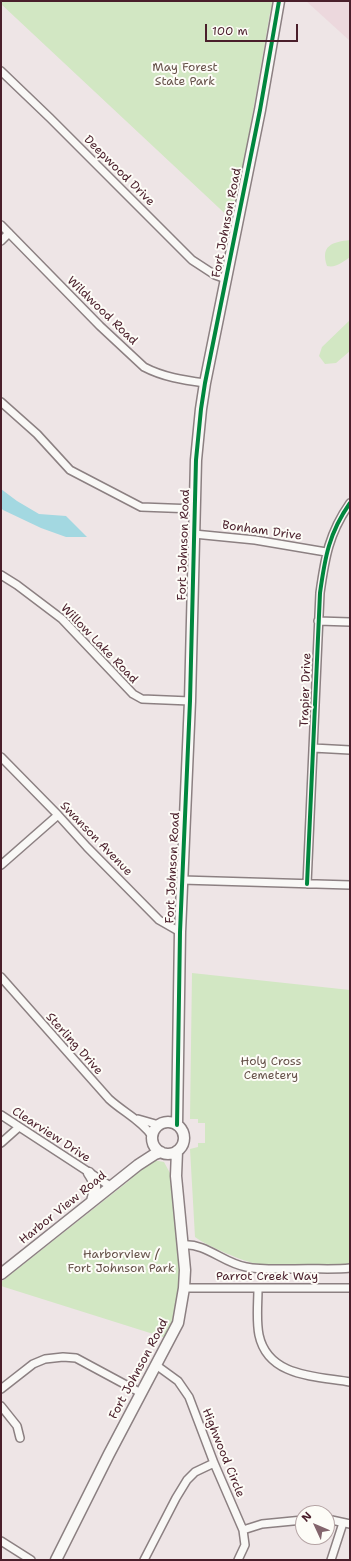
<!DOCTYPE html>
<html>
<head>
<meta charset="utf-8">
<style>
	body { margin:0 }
	#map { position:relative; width:351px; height:1561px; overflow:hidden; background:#eee5e6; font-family:"Shantell Sans",sans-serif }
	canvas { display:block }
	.frame { position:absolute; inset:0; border:2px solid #4a1f2b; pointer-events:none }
	.north { position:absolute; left:295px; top:1505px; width:40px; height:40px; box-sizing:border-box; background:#fdfcf7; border:1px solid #b5a4a5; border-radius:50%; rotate:314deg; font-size:11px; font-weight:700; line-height:16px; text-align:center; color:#4a1f2b }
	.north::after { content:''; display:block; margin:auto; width:14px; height:18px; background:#83646c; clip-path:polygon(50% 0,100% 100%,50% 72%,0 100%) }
	.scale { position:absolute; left:205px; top:24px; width:93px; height:18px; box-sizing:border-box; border:2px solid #4a1f2b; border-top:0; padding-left:5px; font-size:12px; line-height:14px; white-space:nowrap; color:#4a1f2b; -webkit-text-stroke:3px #fdfcf7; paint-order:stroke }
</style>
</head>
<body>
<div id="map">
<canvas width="351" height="1561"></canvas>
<div class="frame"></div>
<div class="north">N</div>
<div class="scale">100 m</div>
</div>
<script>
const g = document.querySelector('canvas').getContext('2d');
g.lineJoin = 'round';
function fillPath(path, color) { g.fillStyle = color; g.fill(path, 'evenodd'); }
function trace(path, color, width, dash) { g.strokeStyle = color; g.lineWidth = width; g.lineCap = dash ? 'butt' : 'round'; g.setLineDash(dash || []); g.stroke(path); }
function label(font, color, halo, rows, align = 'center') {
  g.font = font + ' "Shantell Sans",sans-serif'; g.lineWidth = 4; g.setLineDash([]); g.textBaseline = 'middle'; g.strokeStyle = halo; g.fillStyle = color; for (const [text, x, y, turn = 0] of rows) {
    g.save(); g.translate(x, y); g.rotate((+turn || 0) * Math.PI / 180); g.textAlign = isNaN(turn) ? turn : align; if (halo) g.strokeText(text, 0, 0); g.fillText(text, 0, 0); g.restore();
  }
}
fillPath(new Path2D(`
	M306 1H350V41Z`), '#ecd8dd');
fillPath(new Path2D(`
	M1 1H275L270 13 234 222 1 4Z
	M350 240V257C343 262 336 268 327 266 320 245 333 242 350 240Z
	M350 320V351L336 363 325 364 319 356 322 347Z
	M192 973 350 990V1263L341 1265 258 1264C244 1262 207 1246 195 1237L190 1149 198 1147V1143H205V1123H198V1119H190Z
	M153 1160 164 1162 171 1175 180 1270V1288L173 1323 166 1338 1 1286V1282L130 1180 132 1175Z`), '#d2e7c3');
fillPath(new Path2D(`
	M1 489 17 501 39 514 66 516 87 537H66L41 528 3 510 1 508Z`), '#a3d8e1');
const street = new Path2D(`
	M1 71 50 118 192 260 215 275 226 279
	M1 225 100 326 144 367C163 377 183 380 205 383
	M1 241 9 233
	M1 402 37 434 70 470 141 507 195 509
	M194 534 255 540 326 552
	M1 575 17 585 62 619 133 694 142 699 190 701
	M318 621 350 622
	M313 748 350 750
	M1 757 58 815 87 847 159 920 180 932
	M1 865 58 815
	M182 880 350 885
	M307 884 320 593C325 557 329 533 350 503
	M1 977 109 1099C123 1112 141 1120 152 1136
	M1 1115 110 1186
	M138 1119 159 1125
	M1 1143 19 1127
	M183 1245C206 1243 223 1263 246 1267 261 1270 279 1269 295 1269 313 1268 332 1270 350 1268
	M184 1288H350
	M258 1289C258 1303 256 1320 259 1335 268 1377 315 1376 350 1382
	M156 1365 178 1381 189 1397 214 1463 243 1530 245 1545 238 1560
	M1 1389 33 1364 45 1359 63 1357 76 1358 141 1393
	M1 1406 17 1426 20 1438
	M327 1519 350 1524
	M243 1530 262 1524 303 1520
	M1 1541 31 1560
	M144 1560 176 1498 187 1480 195 1472 214 1463
	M331 1560 343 1523`);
const secondary = new Path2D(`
	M152 1138a16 16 0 1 1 32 0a16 16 0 1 1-32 0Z
	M177 1125 180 932 190 701 196 460 201 409 205 383 260 110 279 1
	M89 1173C97 1185 96 1187 92 1201
	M1 1274 138 1165 155 1154 161 1152
	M56 1560 109 1454 178 1323 184 1288 185 1270 176 1176 177 1151`);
trace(street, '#8c8082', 10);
trace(secondary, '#8c8082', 13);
trace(street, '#f9f8f6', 7);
trace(secondary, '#f9f8f6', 10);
trace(new Path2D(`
	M307 884 320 593C325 557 329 533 350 503
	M177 1125 180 932 190 701 196 460 201 409 205 383 260 110 279 1`), '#00873e', 4);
label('12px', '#66524a', '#fdfcf7', [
	["May Forest",185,68],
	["State Park",185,82],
	["Holy Cross",271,1062],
	["Cemetery",271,1076],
	["Harborview /",121,1255],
	["Fort Johnson Park",121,1269]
]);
label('12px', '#4a1f2b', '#fdfcf7', [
	["Deepwood Drive",119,171,45],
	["Fort Johnson Road",227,223,-79],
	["Wildwood Road",102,311,44],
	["Bonham Drive",262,531,8],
	["Fort Johnson Road",184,545,-88],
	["Willow Lake Road",99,644,46],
	["Trapier Drive",306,690,-88],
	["Swanson Avenue",96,839,46],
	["Fort Johnson Road",173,868,-87],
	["Sterling Drive",74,1044,48],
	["Clearview Drive",51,1135,33],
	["Harbor View Road",63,1208,-39],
	["Parrot Creek Way",267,1277],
	["Fort Johnson Road",139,1369,-62],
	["Highwood Circle",223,1453,68]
]);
</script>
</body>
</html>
